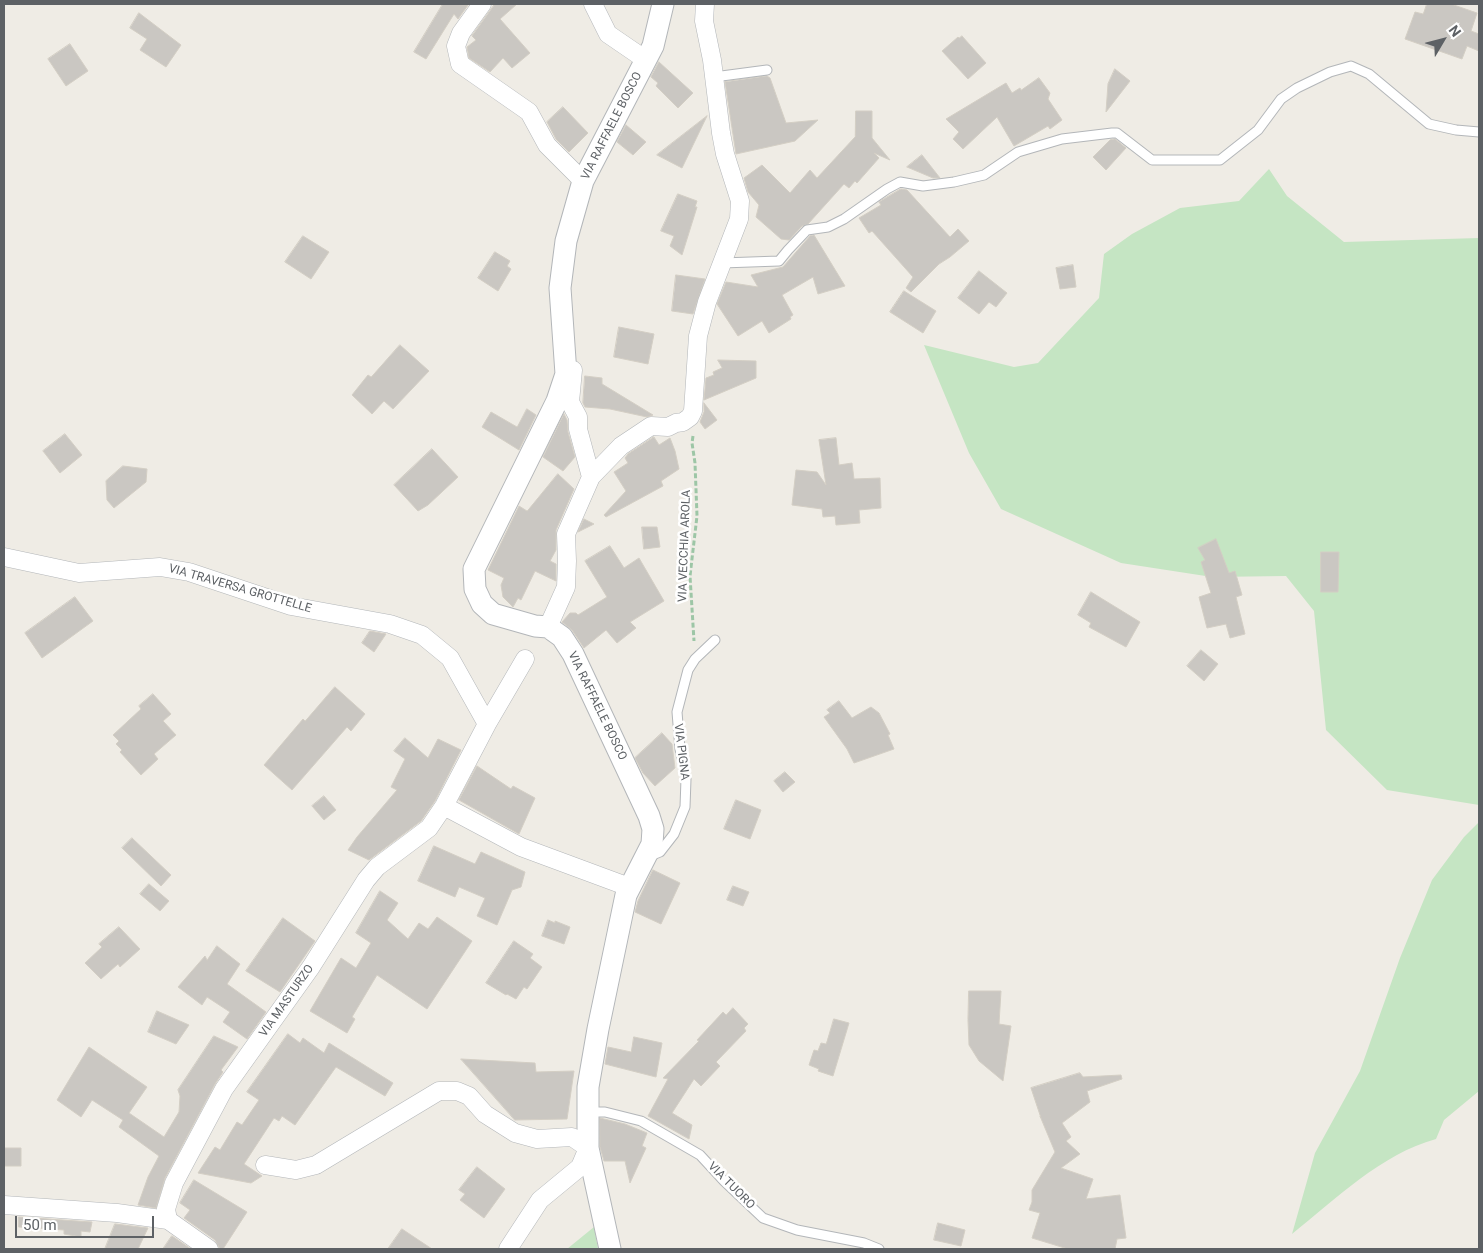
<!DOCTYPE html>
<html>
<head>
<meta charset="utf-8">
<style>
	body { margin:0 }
	#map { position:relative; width:1483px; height:1253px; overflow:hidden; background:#efece5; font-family:Roboto,sans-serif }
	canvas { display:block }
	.frame { position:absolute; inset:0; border:5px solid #5d6165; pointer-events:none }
	.north { position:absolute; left:1418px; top:15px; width:50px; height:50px; -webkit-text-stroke:4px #fff; paint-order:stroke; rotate:53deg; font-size:14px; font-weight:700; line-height:20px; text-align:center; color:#5d6165 }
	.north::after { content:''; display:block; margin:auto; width:18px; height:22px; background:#5d6165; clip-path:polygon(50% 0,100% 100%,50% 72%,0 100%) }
	.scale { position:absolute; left:15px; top:1216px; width:139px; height:22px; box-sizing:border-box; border:2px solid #5d6165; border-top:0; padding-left:6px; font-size:15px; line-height:18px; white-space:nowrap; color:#5d6165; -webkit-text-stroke:4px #fff; paint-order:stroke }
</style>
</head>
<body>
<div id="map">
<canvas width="1483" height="1253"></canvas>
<div class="frame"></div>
<div class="north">N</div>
<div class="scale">50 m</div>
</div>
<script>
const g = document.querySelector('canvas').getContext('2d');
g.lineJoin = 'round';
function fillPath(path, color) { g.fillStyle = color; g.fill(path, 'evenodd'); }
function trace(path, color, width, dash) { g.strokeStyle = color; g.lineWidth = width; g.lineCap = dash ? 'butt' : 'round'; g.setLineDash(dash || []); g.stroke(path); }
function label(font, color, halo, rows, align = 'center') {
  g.font = font + ' Roboto,sans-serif'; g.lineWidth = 5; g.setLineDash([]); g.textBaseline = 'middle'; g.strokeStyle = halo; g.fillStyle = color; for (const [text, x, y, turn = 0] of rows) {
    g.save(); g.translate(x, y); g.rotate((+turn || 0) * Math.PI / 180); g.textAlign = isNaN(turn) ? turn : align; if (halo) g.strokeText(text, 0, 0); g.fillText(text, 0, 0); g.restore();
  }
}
fillPath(new Path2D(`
	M1269 169 1287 196 1344 242 1479 238V805L1387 790 1326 730 1314 611 1286 576 1212 577 1121 563 1001 509 969 453 924 345 1014 367 1038 363 1099 298 1104 254 1132 234 1180 208 1239 201Z
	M1479 822V1091L1444 1120 1436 1139C1381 1154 1336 1199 1292 1234L1315 1153 1360 1071 1400 958 1432 880 1464 837Z
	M594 1227 598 1249H567Z`), '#c5e5c3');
const building = new Path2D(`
	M443 4 468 5 458 19 454 14 426 59 414 52Z
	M495 4H517L500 19 530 53 512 68 503 58 490 72 469 58 467 47 476 40 472 36Z
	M1427 4H1451L1477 13 1471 31 1479 34V51L1467 46 1462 59 1405 39 1415 12 1423 14Z
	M139 13 181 45 166 67 140 50 147 39 130 28Z
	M962 36 986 63 968 79 942 51 958 37 959 38Z
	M70 44 88 71 66 86 48 59Z
	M659 62 693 93 678 108 656 86 658 83 651 77Z
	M1115 69 1130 81 1106 112 1108 84Z
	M767 76 770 78 786 123 818 120 795 141 736 154 725 82Z
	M1039 78 1050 93 1048 99 1062 120 1050 129 1048 126 1014 146 997 117 963 149 953 139 959 132 946 119 1006 83 1012 93 1020 88 1021 90Z
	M563 107 588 133 569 152 556 139 547 122Z
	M856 111H872V138L890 160 874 153 879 158 857 183 855 181 849 188 844 184 808 224 802 226 789 240 781 239 756 217 759 205 748 192 744 178 762 165 790 193 810 170 817 178 855 137Z
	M707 116 682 168 657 155Z
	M626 125 646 142 633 155 617 142Z
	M1115 139 1126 148 1106 170 1093 157 1110 140Z
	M922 155 940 178H933L907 167Z
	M901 189 907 190 950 237 958 229 969 241 950 257 939 264 911 292 906 288 913 277 872 231 869 233 859 218 881 205 879 202Z
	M678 194 697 201 695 207H697L682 255 670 246 674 236 661 231Z
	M814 235 845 286 818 294 813 277 782 295 793 315 790 317 791 319 769 333 762 321 738 336 717 304 726 282 758 287 751 275 783 267 810 236Z
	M303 236 329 252 311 279 285 262Z
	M495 252 510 261 507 266 511 269 498 291 478 278Z
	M1073 265 1076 287 1060 289 1056 268Z
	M979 271 1007 293 996 307 989 302 979 314 958 298Z
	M676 275 705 279 693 314 672 311Z
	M904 291 936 311 923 333 890 312Z
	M619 327 654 334 648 364 614 357Z
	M400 345 429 371 393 409 384 401 372 414 352 395 368 375 371 377Z
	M718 360 756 361V378L704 400 706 378 714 375 713 372 722 368Z
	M585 376 602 378V384L653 415 647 417 610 409 585 407 583 403Z
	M704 403 717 420 705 429 700 422 704 412Z
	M527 409 536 415 519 450 482 427 491 412 517 427Z
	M564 414 567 420 568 432 575 457 563 471 543 457Z
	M65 434 82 455 60 473 43 451Z
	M654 437 659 445 670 438 675 451 679 469 661 481 663 486 606 517 604 515 626 491 614 472 628 463 625 458 628 454Z
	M836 438 839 465 852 463 854 479 880 478 881 508 859 510 860 523 836 525 835 516 823 517 822 509 792 505 796 470 817 472 826 485 819 440Z
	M432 449 458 477 428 505 418 511 394 485Z
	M123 466 147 469 146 482 114 508 107 500 106 481Z
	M558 474 574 489 556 530V550L550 561 556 564V581L535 571 521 600 518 598 513 607 503 597 501 585 504 578 488 570 519 506 527 511Z
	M584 519 594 524 578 532Z
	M642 527H657L660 547 644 549Z
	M1216 539 1229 573 1235 571 1242 595 1236 597 1245 634 1230 638 1226 624 1207 628 1199 597 1211 593 1201 562 1205 560 1198 548Z
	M610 546 624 568 639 558 664 601 630 622 636 628 617 643 606 630 584 648 572 630 562 622 570 613H576L578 615 607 597 585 561Z
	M1321 552H1339L1338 592H1321Z
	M1091 592 1140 622 1126 647 1089 627 1091 623 1078 615Z
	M75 597 93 621 42 658 25 633Z
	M370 631 386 634 374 652 362 643Z
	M1201 650 1218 664 1204 681 1187 666Z
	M335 687 365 714 351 731 347 727 292 790 264 765 303 719 305 721Z
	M153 694 171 714 163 721 176 735 154 754 158 759 141 775 120 752 122 750 116 744 119 741 113 735 141 709 139 706Z
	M839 701 852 718 871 707 879 713 890 734 888 735 894 749 854 763 847 749 824 717 830 713 827 710Z
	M662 733 672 744 675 768 655 786 643 773 635 758Z
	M405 738 428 758 438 739 461 750 435 801 421 821 369 860 348 850 357 837 397 790 391 787 405 759 394 751Z
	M477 766 511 789 513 786 535 798 519 834 459 800Z
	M785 772 795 782 783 792 774 781Z
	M324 796 336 810 324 820 312 806Z
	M736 800 761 810 750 839 724 829Z
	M132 838 171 875 161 886 122 848Z
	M434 846 475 864 481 852 525 872 521 887 512 890 497 925 477 916 485 898 459 887 455 897 418 881Z
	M653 870 680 883 661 924 635 912 638 901Z
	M149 884 169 901 160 911 140 894Z
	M733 886 749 892 743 906 727 900Z
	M380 891 398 903 387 920 408 939 419 923 428 929 437 917 472 941 427 1009 377 975 352 1017 355 1019 347 1033 310 1011 341 958 356 968 371 943 356 933Z
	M283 918 315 941 280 992 246 971Z
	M548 920 555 923V921L570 927 564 944 542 936Z
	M119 927 140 949 120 967 118 964 101 979 85 963 102 947 99 944Z
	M514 941 533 954 530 958 542 967 527 989 524 987 516 999 507 994 506 995 486 983Z
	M217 946 240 964 227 984 266 1012 247 1039 223 1022 230 1012 207 997 202 1005 178 987 205 956 207 960Z
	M969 991H1001L999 1024 1011 1026 1003 1081 979 1061 969 1045 968 1020Z
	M733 1008 748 1024 744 1028 746 1031 716 1062 720 1066 701 1086 694 1079 672 1113 692 1125 689 1139 648 1116 668 1079 663 1078 699 1041 697 1040 723 1012 726 1015Z
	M157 1011 189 1025 176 1044 148 1032Z
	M834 1019 849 1023 833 1076 818 1071 819 1069 809 1065 814 1050 818 1051 821 1043 826 1044Z
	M288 1034 300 1043 303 1038 324 1053 329 1043 393 1083 385 1096 336 1067 295 1125 282 1116 279 1121 274 1118 244 1164 262 1176 251 1183 198 1173 215 1147 220 1150 237 1122 242 1125 259 1100 247 1092Z
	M214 1036 238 1047 221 1070 223 1072 215 1084 165 1178 156 1208 138 1205 148 1177 159 1156 119 1127 123 1120 92 1100 81 1117 57 1100 89 1047 147 1087 129 1113 164 1137 179 1112 180 1096 178 1090Z
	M634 1037 662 1043 656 1077 605 1064 608 1047 631 1052Z
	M461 1059 535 1063 536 1072 574 1071 567 1119 515 1120Z
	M1080 1073 1083 1077 1121 1075 1122 1079 1087 1091 1090 1102 1062 1123 1071 1137 1066 1141 1080 1154 1061 1168 1093 1179 1086 1199 1120 1195 1126 1238 1117 1239 1115 1249H1068L1032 1238 1040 1213 1029 1210 1032 1202V1190L1055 1152 1040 1116 1041 1118 1031 1088Z
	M600 1118 625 1124 647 1133 642 1146 646 1148 630 1183 625 1161H604L600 1147Z
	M4 1148H21V1166H4Z
	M477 1167 505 1189 484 1218 460 1200 465 1194 459 1190Z
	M194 1180 247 1212 223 1249H220L215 1240 184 1218 190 1210 180 1203Z
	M19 1217 92 1222 90 1232 81 1231V1237L64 1234V1230L19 1227Z
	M938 1223 965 1230 961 1246 934 1240Z
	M115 1224 148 1228 138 1249H105Z
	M402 1229 432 1249H388Z
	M172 1236 191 1249H163Z`);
fillPath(building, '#cac7c2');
trace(building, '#d3cec4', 1);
const service = new Path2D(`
	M714 77 767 70
	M722 263 779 261 788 250 807 230 828 227 844 219 887 189 900 182 923 186 954 182 984 175 1018 152 1062 139 1112 133H1117L1152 160H1220L1258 130 1281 99 1297 88 1330 72 1351 66 1369 74 1429 124 1456 130 1479 132
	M650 856 660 852 674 834 685 807 686 779 680 749 677 712 688 670 695 659 715 640
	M588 1112H605L641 1121 700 1155 724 1181 763 1218 797 1230 864 1243 879 1249`);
const minor = new Path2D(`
	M482 4 461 33 456 46 460 64 529 112 547 145 583 181
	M593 4 608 34 646 60
	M573 370 570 402 578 417V429L591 477
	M4 557 79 573 160 567 189 572 291 606 390 624 422 635 450 658 487 724
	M548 627 566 587 567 561 566 534 591 477 621 446 651 426 668 427 676 423 683 422 690 417 693 411 698 336 707 302 739 219 740 201 725 154 721 133 712 60 704 21 705 4
	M444 806 521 847 629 887
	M265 1165 296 1170 316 1165 439 1091H457L469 1096 485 1114 515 1133 537 1139 572 1137 588 1148 580 1167 540 1200 508 1249
	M4 1205 117 1213 168 1220 209 1249
	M168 1220 166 1209 174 1183 224 1089 311 967 366 880 377 867 429 828 444 806 487 724 525 659`);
const tertiary = new Path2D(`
	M610 1249 588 1148V1087L598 1029 626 895 652 844 653 829 649 816 573 654 562 637 548 627 535 626 493 614 482 604 475 589 474 569 557 401 566 374 560 288 566 241 583 181 653 46 663 4`);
trace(service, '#b3b6b9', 11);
trace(minor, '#b3b6b9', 19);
trace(tertiary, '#b3b6b9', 23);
trace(new Path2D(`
	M693 436 692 443 695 463 697 516 690 576 694 641`), '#9dc6a6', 3, [5, 2.5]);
trace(service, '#fff', 9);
trace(minor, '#fff', 18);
trace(tertiary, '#fff', 21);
label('12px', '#5d6165', '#fff', [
	["VIA RAFFAELE BOSCO",612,126,-63],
	["VIA VECCHIA AROLA",685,546,-88],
	["VIA TRAVERSA GROTTELLE",240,589,16],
	["VIA RAFFAELE BOSCO",597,706,64],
	["VIA PIGNA",681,752,83],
	["VIA MASTURZO",287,1001,-55],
	["VIA TUORO",731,1186,45]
]);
</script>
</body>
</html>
